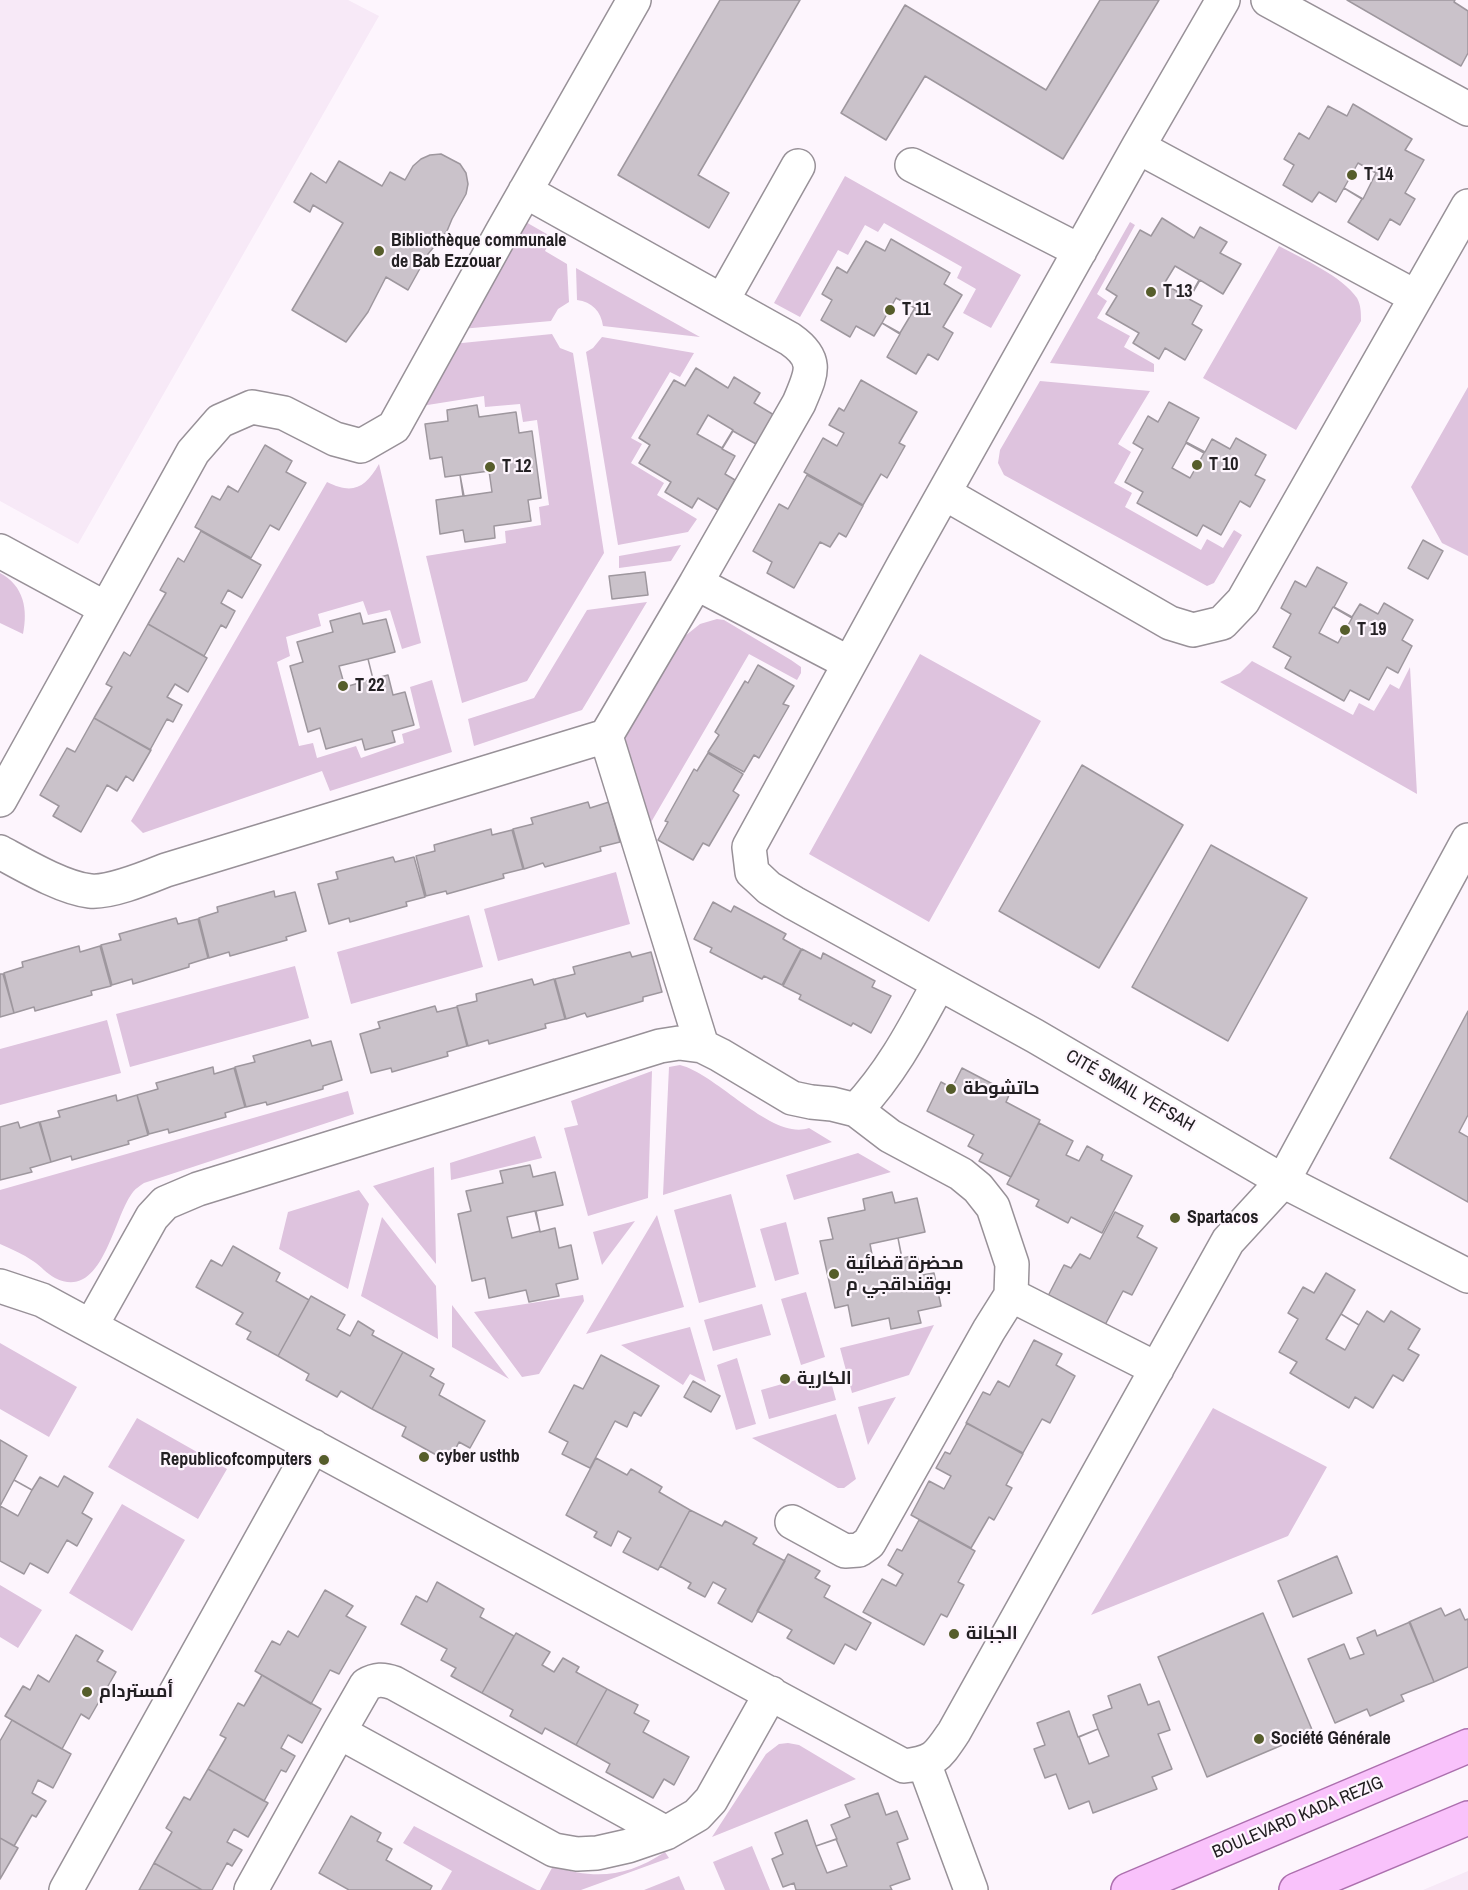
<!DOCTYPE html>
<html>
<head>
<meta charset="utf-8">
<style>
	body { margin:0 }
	canvas { display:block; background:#fdf5fd }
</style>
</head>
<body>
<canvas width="1468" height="1890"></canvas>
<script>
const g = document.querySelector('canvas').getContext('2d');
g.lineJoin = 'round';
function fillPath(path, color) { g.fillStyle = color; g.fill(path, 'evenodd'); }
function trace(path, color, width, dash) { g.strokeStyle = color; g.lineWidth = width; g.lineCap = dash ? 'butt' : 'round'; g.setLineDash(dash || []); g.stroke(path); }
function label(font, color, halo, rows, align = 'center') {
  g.font = font + ' "Archivo Narrow",Cairo,sans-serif'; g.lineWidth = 4.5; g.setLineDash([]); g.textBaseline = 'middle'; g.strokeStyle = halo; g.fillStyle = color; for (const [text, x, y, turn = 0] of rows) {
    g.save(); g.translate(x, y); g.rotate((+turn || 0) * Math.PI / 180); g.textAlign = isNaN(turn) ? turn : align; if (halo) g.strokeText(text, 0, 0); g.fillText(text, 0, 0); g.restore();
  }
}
fillPath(new Path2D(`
	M0 0H348L379 16 78 544 0 501Z
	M1468 1871V1890H1423Z`), '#f7e9f7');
fillPath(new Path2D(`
	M845 176 1021 275 991 328 963 313 976 289 957 278 962 267 884 223 878 232 865 225 848 255 838 250 800 317 774 303Z
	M524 221 552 237 545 251 567 264 569 302 558 309 551 321 461 329Z
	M1130 222 1135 225 1097 294 1107 301 1097 318 1130 336 1124 347 1154 364V372L1050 363Z
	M1279 246C1303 259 1342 276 1357 298 1361 305 1361 313 1361 321L1296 430 1203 378Z
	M576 268 700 337 603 326C601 311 592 302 577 300Z
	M552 334 560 348 573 353 604 553 527 681 462 703 426 556 506 543 505 531 541 525 539 507 549 505 537 420 523 422 520 404 485 407 484 396 415 407 452 344Z
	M602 337 694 353 680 377 670 372 631 438 642 444 631 463 664 483 657 495 697 519 688 532 618 545 586 352 593 348Z
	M1040 381 1150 391 1118 444 1131 452 1114 483 1132 493 1125 507 1201 550 1207 539 1223 548 1234 530 1242 535 1214 583 1207 586 1004 475 998 463 1000 450Z
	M1468 387V556L1442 543 1411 487Z
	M379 464 421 643 402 649 390 610 368 615 363 601 318 614 321 626 286 637 290 656 277 662 299 746 313 743 317 758 356 746 361 758 404 743 402 734 420 728 410 687 432 680 452 752 330 791 322 771 143 833 131 821 327 482C353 495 365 488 379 464Z
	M681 545 671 561 619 568V556Z
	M0 573C24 586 28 609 23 634L0 623Z
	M647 602 582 710 474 746 468 719 534 698 587 610Z
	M717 619 724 620 791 660 801 667V673L797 680 749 654 650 824 623 740 680 640 700 624Z
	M920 654 1041 721 929 922 809 854Z
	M1252 661 1353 715 1359 703 1374 711 1390 684 1399 689 1410 667 1417 794 1220 682 1240 673Z
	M616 872 630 924 498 961 484 909Z
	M469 915 483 967 351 1004 337 952Z
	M295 966 309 1018 130 1067 116 1014Z
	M107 1020 121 1073 0 1105V1049Z
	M680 1065C717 1074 772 1141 809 1128L832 1142 663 1195 669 1067Z
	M652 1071 648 1198 588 1216 564 1128 578 1125 571 1101Z
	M348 1091 354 1114 144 1183C140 1186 136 1188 133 1192 113 1217 103 1302 55 1278 47 1274 41 1266 33 1261 23 1254 11 1249 0 1244V1190Z
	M535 1136 542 1158 451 1180 450 1163Z
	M858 1153 891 1172 794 1200 786 1175Z
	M434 1167 436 1264 373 1186Z
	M359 1190 369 1204 348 1289 279 1249 288 1212Z
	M731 1194 756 1287 699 1303 674 1210Z
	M657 1215 684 1307 586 1334Z
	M382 1217 436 1286 438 1339 361 1296Z
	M635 1221 602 1265 593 1232Z
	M786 1222 799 1274 775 1281 760 1229Z
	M806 1292 825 1357 801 1365 781 1299Z
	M583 1295 584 1301 539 1374 522 1377 474 1312Z
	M762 1304 771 1335 713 1351 704 1320Z
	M452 1305 509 1379 452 1347Z
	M934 1325 909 1375 852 1393 840 1348Z
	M690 1327 706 1382 690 1374 683 1385 621 1345Z
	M0 1343 77 1387 49 1437 0 1409Z
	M737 1358 756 1424 736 1430 717 1365Z
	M828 1371 836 1400 769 1419 761 1390Z
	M896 1397 868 1445 858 1407Z
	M1213 1408 1327 1467 1288 1536 1091 1615Z
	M836 1414 856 1479 844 1488H838L752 1438Z
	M137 1418 227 1469 198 1519 108 1467Z
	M122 1504 185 1540 132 1631 69 1593Z
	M0 1585 42 1610 18 1648 0 1637Z
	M788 1743 799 1745 856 1779 712 1837 766 1754 779 1744Z
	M414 1826 537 1890H441L452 1871 403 1843Z
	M752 1846 770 1890H725L713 1862Z
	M665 1852 669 1858 581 1890H540L553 1866C595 1880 627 1877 665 1852Z
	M679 1876 685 1890H644Z`), '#dec3de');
const building = new Path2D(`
	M720 0H800L698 175 729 193 709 228 618 175Z
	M1100 0H1159L1063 159 925 76 886 140 841 113 905 5 1046 90Z
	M1347 0H1455L1454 2 1468 11V53L1461 66Z
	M1353 104 1412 139 1405 150 1424 160 1405 193 1415 199 1400 225 1390 219 1378 240 1348 222 1362 199 1344 188 1336 202 1319 192 1312 202 1283 185 1294 165 1284 159 1299 133 1309 139 1328 106 1347 116Z
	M441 154 460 164 466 173 468 184 466 194 452 219 447 231 428 254 408 290 386 277 368 312 346 342 292 310 343 223 313 205 310 212 294 202 311 173 326 183 339 161 382 186 390 172 405 180 413 166 421 159 430 155Z
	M1358 163 1376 173 1363 199 1344 188Z
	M1162 218 1194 238 1200 227 1227 242 1220 253 1241 264 1223 294 1200 280 1189 299 1202 306 1192 324 1202 330 1185 360 1165 348 1159 359 1133 343 1139 333 1106 314 1117 296 1106 289 1140 230 1151 236Z
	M891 239 950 273 944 284 962 295 943 327 953 333 938 360 928 354 916 374 887 357 900 334 882 323 874 336 856 326 850 337 821 320 832 300 822 294 837 267 847 273 866 241 885 251Z
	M1175 266 1199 280 1189 298 1164 284Z
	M896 298 915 308 900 333 882 323Z
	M696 368 728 388 734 377 760 393 754 403 774 415 756 444 733 431 722 449 735 456 725 474 735 480 718 510 698 498 692 508 665 492 671 482 639 463 650 445 639 438 674 380 685 386Z
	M861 380 917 412 899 443 905 446 887 478 881 474 863 505 804 472 823 438 837 446 844 433 829 425 839 408 844 411Z
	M1169 402 1199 418 1186 442 1205 452 1212 439 1230 449 1236 438 1266 455 1255 475 1265 480 1250 507 1240 501 1221 535 1203 525 1197 536 1137 503 1143 492 1125 482 1143 449 1133 443 1148 416 1158 422Z
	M477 405 479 417 516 412 519 433 532 431 541 498 528 500 531 521 494 526 495 538 465 542 463 530 440 534 436 500 463 496 460 475 445 477 442 457 430 459 425 424 448 421 447 410Z
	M708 415 733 430 722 448 697 434Z
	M1186 443 1204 453 1190 478 1172 468Z
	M265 445 292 461 286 472 306 483 279 530 270 525 251 558 195 527 212 496 220 500 228 486 238 492Z
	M489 471 492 492 464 496 460 475Z
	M807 475 863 506 846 537 839 533 830 547 820 542 794 588 767 573 772 562 753 551 779 504 788 509Z
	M201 531 261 565 242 598 228 590 221 603 235 611 226 628 221 625 204 656 148 624 166 593 160 590 178 558 184 562Z
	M1423 540 1443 551 1428 579 1408 568Z
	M1317 567 1347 583 1334 607 1352 617 1360 604 1378 614 1384 603 1413 620 1402 640 1412 646 1398 673 1387 667 1369 700 1350 690 1344 701 1285 668 1291 657 1273 647 1291 614 1281 608 1295 581 1306 587Z
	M645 572 648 595 612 599 609 576Z
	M1333 607 1352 618 1338 643 1319 633Z
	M360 613 363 624 386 619 395 652 368 659 373 679 388 675 393 695 405 692 414 725 392 731 395 742 365 750 362 739 326 749 320 728 308 732 290 666 303 662 297 642 333 632 330 621Z
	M148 624 207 658 188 692 175 684 167 697 182 705 173 722 167 719 150 750 94 718 112 687 106 684 124 652 130 656Z
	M368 659 373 679 345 687 339 666Z
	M758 665 794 686 783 704 789 706 759 758 754 755 744 772 708 752 719 735 715 732 745 681 748 683Z
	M94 718 151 750 133 781 126 776 117 791 107 785 81 832 53 816 59 806 40 795 67 748 75 752Z
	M708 753 743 774 733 791 739 795 709 846 703 843 693 860 658 840 668 822 665 821 694 769 697 771Z
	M1082 765 1183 825 1099 968 999 911Z
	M588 802 590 808 609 802 620 842 600 847 601 851 545 867 543 863 524 869 513 829 533 824 531 818Z
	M491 829 492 835 512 830 523 869 503 874 504 878 447 894 446 891 426 896 416 856 435 851 434 845Z
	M1211 845 1307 898 1228 1041 1132 987Z
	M393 857 395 862 414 857 425 897 406 902 407 906 350 922 349 918 329 924 318 884 338 879 336 872Z
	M274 891 275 897 295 892 306 931 286 937 287 940 230 956 229 952 209 958 199 918 218 912 217 907Z
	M713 902 731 912 734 906 786 934 783 939 801 949 782 985 764 976 762 979 710 952 712 948 694 939Z
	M176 918 178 924 198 919 208 958 189 964V967L133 984 132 979 112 985 101 945 121 940 119 934Z
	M79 946 80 952 100 946 111 986 91 991 92 995 35 1011 34 1007 14 1013 4 973 23 967 22 962Z
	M802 949 821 959 823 953 875 981 872 987 891 996 871 1033 853 1023 851 1026 799 999 801 995 783 986Z
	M630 952 632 957 651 952 662 992 643 997V1001L587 1017 585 1013 566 1019 555 979 575 974 573 967Z
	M0 974H3L14 1013 0 1017Z
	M532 979 534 985 554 979 565 1019 545 1024 546 1028 489 1044 488 1040 468 1046 457 1006 477 1001 476 994Z
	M435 1006 437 1012 457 1007 467 1046 447 1052 448 1056 392 1072 391 1068 371 1073 360 1034 380 1028 378 1022Z
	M1468 1011V1115L1459 1132 1468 1137V1202L1390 1158Z
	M310 1040 312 1046 331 1041 342 1080 323 1086V1089L267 1105 266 1102 246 1107 235 1067 255 1062 253 1056Z
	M213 1067 214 1074 234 1068 245 1107 225 1113 226 1117 169 1133 168 1129 149 1134 137 1095 158 1089 156 1083Z
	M962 1068 1010 1093 1006 1102 1040 1120 1011 1177 979 1161 983 1154 968 1146 974 1135 927 1111 941 1082 952 1088Z
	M116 1095 117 1101 137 1095 148 1135 128 1141 129 1144 72 1160 71 1156 51 1162 40 1122 60 1117 58 1111Z
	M18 1122 20 1128 39 1122 51 1162 30 1168 32 1172 0 1180V1127Z
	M1039 1123 1073 1141 1066 1155 1079 1161 1087 1146 1103 1155 1101 1160 1132 1176 1102 1233 1071 1217 1068 1223 1036 1206 1039 1200 1007 1184Z
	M530 1165 533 1177 555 1172 563 1205 536 1211 540 1232 555 1228 559 1248 571 1245 578 1279 556 1284 559 1296 529 1302 526 1290 489 1298 485 1278 472 1281 458 1214 471 1211 466 1191 503 1183 500 1171Z
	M892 1192 895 1203 917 1198 925 1232 898 1238 902 1258 917 1255 922 1275 934 1273 941 1306 918 1311 921 1323 891 1329 889 1318 852 1326 848 1305 835 1308 820 1241 833 1239 828 1218 865 1210 863 1199Z
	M535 1211 540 1231 512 1238 507 1217Z
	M1115 1212 1143 1226 1137 1237 1157 1248 1132 1295 1123 1291 1105 1325 1048 1296 1064 1265 1071 1268 1080 1254 1090 1259Z
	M898 1238 902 1259 874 1265 870 1244Z
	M233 1246 280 1273 276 1281 309 1300 278 1356 247 1339 251 1332 236 1324 243 1313 196 1287 211 1260 222 1266Z
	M1326 1273 1355 1290 1341 1314 1359 1325 1367 1311 1384 1322 1391 1311 1420 1329 1408 1349 1419 1355 1403 1381 1393 1375 1373 1408 1355 1397 1349 1408 1290 1373 1297 1362 1279 1352 1298 1319 1288 1313 1303 1287 1314 1293Z
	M311 1296 345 1315 337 1329 350 1336 358 1321 374 1331 372 1335 403 1352 372 1409 341 1391 337 1397 306 1380 309 1374 278 1356Z
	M1341 1314 1359 1325 1345 1350 1326 1339Z
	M1034 1340 1062 1354 1056 1365 1075 1376 1050 1423 1042 1419 1023 1453 966 1423 983 1392 990 1395 998 1381 1009 1387Z
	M403 1352 434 1369 430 1376 444 1384 439 1395 485 1421 470 1448 459 1442 449 1462 402 1436 406 1427 372 1409Z
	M601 1355 659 1386 641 1416 634 1412 627 1427 615 1421 590 1468 562 1454 568 1442 549 1432 574 1385 583 1389Z
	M693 1381 720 1396 711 1412 684 1397Z
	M967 1423 1023 1454 1006 1485 1012 1488 994 1520 989 1517 971 1548 911 1515 929 1481 944 1489 951 1476 936 1468 945 1452 950 1454Z
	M0 1440 27 1456 14 1480 32 1490 40 1477 58 1487 64 1476 93 1493 82 1513 92 1519 77 1546 67 1540 48 1573 30 1563 24 1574 0 1561Z
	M596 1458 627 1475 631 1469 662 1487 659 1492 690 1510 658 1570 623 1552 631 1538 618 1531 611 1546 594 1537 597 1532 566 1515Z
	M14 1480 32 1490 18 1516 0 1506Z
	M690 1510 722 1526 725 1521 757 1538 753 1544 785 1561 752 1622 718 1603 726 1589 713 1582 705 1597 688 1588 691 1583 660 1566Z
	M919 1520 975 1551 958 1582 964 1585 947 1617 941 1614 924 1645 863 1612 882 1579 896 1586 903 1574 888 1565 897 1549 902 1551Z
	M788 1554 820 1571 815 1578 830 1586 824 1597 871 1623 856 1650 845 1644 834 1664 787 1638 792 1630 757 1611Z
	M1337 1556 1352 1593 1293 1617 1278 1581Z
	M437 1582 484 1609 480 1617 514 1636 482 1693 451 1676 456 1668 441 1660 447 1649 401 1624 416 1596 427 1602Z
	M325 1590 353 1606 346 1616 366 1627 339 1674 330 1670 311 1704 255 1671 272 1641 280 1645 288 1631 298 1637Z
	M1441 1608 1445 1616 1460 1609 1465 1620 1468 1619V1667L1434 1682 1409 1622Z
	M1263 1613 1313 1732 1207 1777 1158 1657Z
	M1410 1622 1434 1682 1401 1695 1404 1701 1370 1716 1367 1709 1335 1723 1308 1659 1344 1644 1350 1659 1364 1654 1357 1638 1375 1630 1377 1636Z
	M516 1633 550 1652 542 1665 554 1672 563 1658 579 1667 576 1672 607 1689 576 1745 545 1728 542 1734 510 1716 513 1710 482 1693Z
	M76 1635 103 1651 97 1661 116 1672 89 1719 81 1714 62 1749 5 1716 23 1686 30 1690 38 1675 49 1682Z
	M262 1675 321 1709 302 1743 288 1735 281 1748 295 1756 286 1772 281 1770 264 1801 208 1769 226 1738 220 1735 238 1703 244 1706Z
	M1140 1684 1148 1705 1159 1701 1170 1730 1158 1734 1172 1769 1152 1777 1157 1789 1093 1813 1089 1801 1069 1809 1056 1774 1045 1778 1034 1749 1045 1745 1037 1723 1069 1711 1078 1737 1098 1729 1093 1715 1112 1708 1108 1696Z
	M607 1689 638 1705 634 1713 649 1721 643 1732 689 1757 674 1785 664 1779 653 1798 606 1772 610 1764 576 1745Z
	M12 1720 71 1754 53 1788 38 1780 32 1793 46 1801 36 1817 32 1815 14 1846 0 1838V1741Z
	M1098 1729 1109 1756 1089 1764 1079 1737Z
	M208 1769 268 1803 248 1837 234 1829 227 1842 242 1850 232 1866 227 1863 212 1890H202L154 1863 172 1832 166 1828 184 1797 190 1800Z
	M878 1793 886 1815 897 1811 908 1839 897 1843 910 1879 890 1886 892 1890H796L794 1883 783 1887 772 1859 783 1854 775 1833 807 1820 816 1846 837 1839 831 1825 850 1817 845 1805Z
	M351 1816 381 1833 377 1841 392 1849 386 1860 432 1886 430 1890H349L319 1873Z
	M0 1838 18 1848 0 1879Z
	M836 1839 847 1866 827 1873 816 1846Z
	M154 1863 202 1890H139Z`);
fillPath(building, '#cac2ca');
trace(building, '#9e979e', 1.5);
const minor = new Path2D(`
	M1223 0 1138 147 904 564 749 847 752 872 769 888 794 903 1035 1036 1283 1181 1468 1276
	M1268 0 1468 109
	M1138 147 1416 297
	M912 165 1080 251
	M525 191 790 339C820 360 811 374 799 403L696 583 849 663
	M722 301 798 166
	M944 493 1170 623 1193 630 1222 623 1243 601 1468 206
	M0 551 105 608
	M606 736 702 1046
	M0 800 193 452 220 421 252 407 284 413 335 439 361 446 394 427 502 232 634 0
	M0 852C24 865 63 888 90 891 110 893 146 878 166 870L606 736 696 583
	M856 1110C892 1072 914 1029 939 983
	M0 1286 42 1300 904 1766C935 1762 937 1757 954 1732L1228 1241 1283 1181 1468 840
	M1011 1295 1157 1369
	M91 1326 152 1217 165 1203 198 1189 660 1046 679 1043 702 1046 720 1055 792 1098 811 1102 832 1104 856 1110 890 1136 961 1174 978 1188 993 1207 1012 1264 1011 1295 989 1330 869 1543 859 1550 845 1551 792 1522
	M339 1732 366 1685C376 1679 383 1679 394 1683L666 1833
	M924 1763 971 1890
	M66 1890 313 1446
	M251 1890 339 1732 554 1850 577 1854 597 1853 628 1846 666 1833 697 1815 711 1800 771 1693`);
const major = new Path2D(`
	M1128 1890 1468 1746
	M1296 1890 1468 1818`);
trace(minor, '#989198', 36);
trace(major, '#ac6fae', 36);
trace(minor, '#fff', 33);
trace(major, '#f9c2fb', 33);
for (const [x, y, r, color] of [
	[1352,175,6,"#565d2b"],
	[379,251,6,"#565d2b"],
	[1151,292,6,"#565d2b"],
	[890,310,6,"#565d2b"],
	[1197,465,6,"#565d2b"],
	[490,467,6,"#565d2b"],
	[1345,630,6,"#565d2b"],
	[343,686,6,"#565d2b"],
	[951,1089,6,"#565d2b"],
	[1175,1218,6,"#565d2b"],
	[834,1274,6,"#565d2b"],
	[785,1379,6,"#565d2b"],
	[424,1457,6,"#565d2b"],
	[324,1460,6,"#565d2b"],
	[954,1634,6,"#565d2b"],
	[87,1692,6,"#565d2b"],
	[1259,1739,6,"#565d2b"]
]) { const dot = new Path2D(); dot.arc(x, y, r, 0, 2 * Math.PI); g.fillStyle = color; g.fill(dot); trace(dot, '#fdf5fd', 2); }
label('bold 18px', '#232023', '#fdf5fd', [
	["T 14",1364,175],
	["Bibliothèque communale",391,241],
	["de Bab Ezzouar",391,262],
	["T 13",1163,292],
	["T 11",902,310],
	["T 10",1209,465],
	["T 12",502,467],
	["T 19",1357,630],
	["T 22",355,686],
	["حاتشوطة",963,1089],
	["Spartacos",1187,1218],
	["محضرة قضائية",846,1264],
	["بوقنداقجي م",846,1285],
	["الكارية",797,1379],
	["cyber usthb",436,1457],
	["Republicofcomputers",312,1460,"right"],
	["الجبانة",966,1634],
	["أمستردام",99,1692],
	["Société Générale",1271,1739]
], 'left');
label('18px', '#232023', '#fdf5fd', [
	["CITÉ SMAIL YEFSAH",1130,1091,30],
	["BOULEVARD KADA REZIG",1298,1818,-23]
]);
</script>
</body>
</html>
